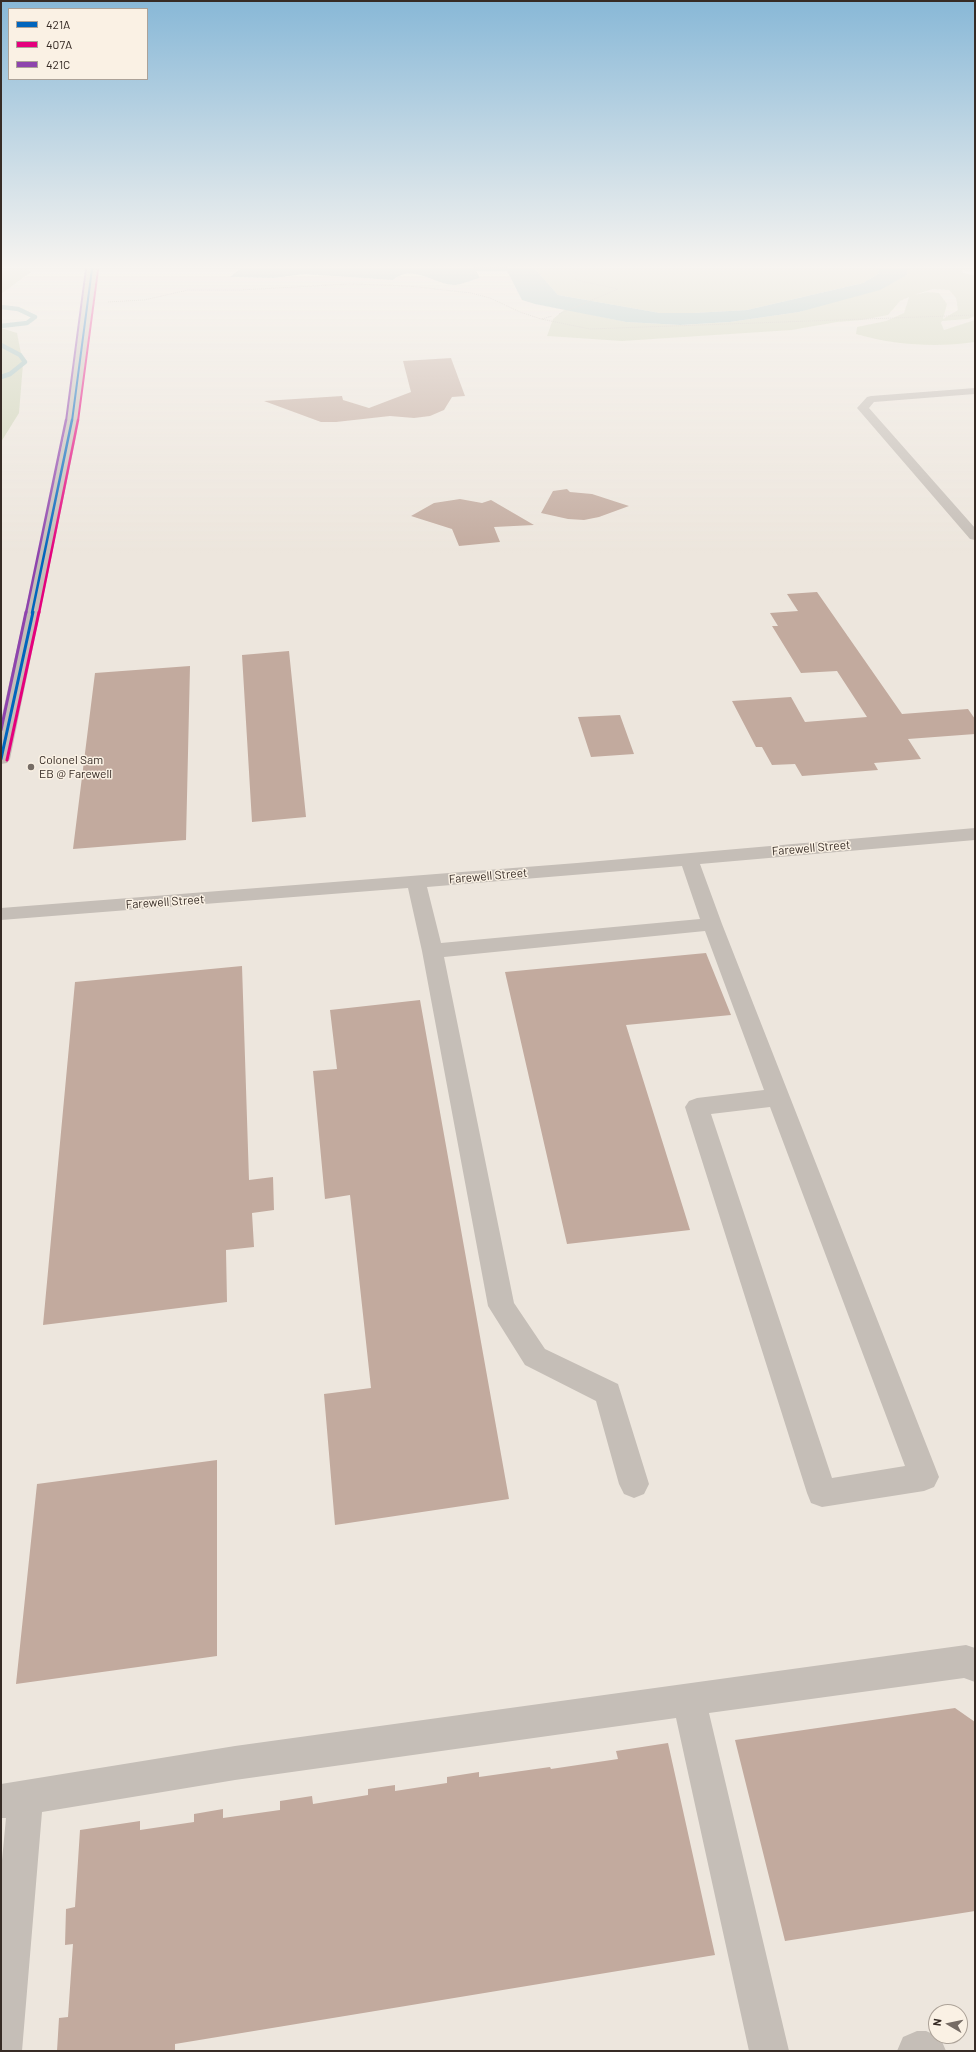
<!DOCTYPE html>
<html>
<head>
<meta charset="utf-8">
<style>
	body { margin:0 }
	#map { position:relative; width:976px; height:2052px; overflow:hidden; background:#ede6dd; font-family:Barlow,sans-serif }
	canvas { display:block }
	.frame { position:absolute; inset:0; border:2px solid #362b25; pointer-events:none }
	.legend { position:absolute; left:8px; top:8px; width:140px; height:72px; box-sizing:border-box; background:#faf1e4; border:1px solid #aca298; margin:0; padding:5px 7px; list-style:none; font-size:12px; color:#362b25 }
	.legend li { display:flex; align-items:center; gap:8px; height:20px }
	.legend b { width:20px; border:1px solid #aca298 }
	.north { position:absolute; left:928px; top:2004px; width:40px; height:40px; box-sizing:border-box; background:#faf1e4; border:1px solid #aca298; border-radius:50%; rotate:279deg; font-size:11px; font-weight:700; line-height:16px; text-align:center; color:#362b25 }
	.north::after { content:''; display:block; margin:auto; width:14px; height:18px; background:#766c65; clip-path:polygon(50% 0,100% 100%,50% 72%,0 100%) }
</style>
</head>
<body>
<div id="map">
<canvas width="976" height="2052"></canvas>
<div class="frame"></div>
<ul class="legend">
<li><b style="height:5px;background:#0065bd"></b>421A</li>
<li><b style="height:5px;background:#e5007d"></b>407A</li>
<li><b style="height:5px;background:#8e44ad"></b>421C</li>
</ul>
<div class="north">N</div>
</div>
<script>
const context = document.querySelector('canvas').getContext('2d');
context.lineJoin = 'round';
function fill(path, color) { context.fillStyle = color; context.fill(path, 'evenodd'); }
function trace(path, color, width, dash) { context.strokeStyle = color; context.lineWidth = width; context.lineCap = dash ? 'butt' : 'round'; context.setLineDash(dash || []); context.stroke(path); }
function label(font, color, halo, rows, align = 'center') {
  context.font = font + ' Barlow,sans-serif'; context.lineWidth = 3; context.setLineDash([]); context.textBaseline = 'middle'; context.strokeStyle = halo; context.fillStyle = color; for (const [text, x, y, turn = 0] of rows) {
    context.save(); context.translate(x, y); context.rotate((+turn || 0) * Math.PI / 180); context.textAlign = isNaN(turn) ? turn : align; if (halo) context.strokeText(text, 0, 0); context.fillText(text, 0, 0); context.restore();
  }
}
fill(new Path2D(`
	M 1,269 L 28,269 L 31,272 L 1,294 Z
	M 535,269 L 879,269 L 878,274 L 863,283 L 747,310 L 694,313 L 660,313 L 558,295 Z
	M 908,269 L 965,269 L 961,272 L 975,276 L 975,316 L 968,319 L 942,321 L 941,323 L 944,330 L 975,320 L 975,342 C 937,348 893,345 856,334 L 857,327 L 886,321 L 904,313 L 909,297 L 900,301 L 888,315 L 862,320 L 837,322 L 792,330 L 622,341 L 547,336 L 553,319 L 565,309 L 626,322 L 680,325 L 730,322 L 799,312 L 907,275 ZM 933,289 L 949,290 L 956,298 L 958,310 L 943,319 L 947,304 L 939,293 L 927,292 L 914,295 Z
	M 1,328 L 17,333 L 23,364 L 19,413 L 1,442 Z`), '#cdd2b6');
fill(new Path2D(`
	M 240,269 L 475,269 L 480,278 C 472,280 463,284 455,285 C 434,285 413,263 393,280 L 304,274 L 274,278 L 230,277 Z
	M 506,269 L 535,269 L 558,295 L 660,313 L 694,313 L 747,310 L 863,283 L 878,274 L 879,269 L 908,269 L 907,275 L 880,290 L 799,312 L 730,322 L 680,325 L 626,322 L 535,304 L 522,300 Z`), '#99bdbe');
trace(new Path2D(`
	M 475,269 L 506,269
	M 1,307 L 18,309 L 35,317 L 27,323 L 1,326
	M 1,345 L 20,355 L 25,362 L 10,374 L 1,377`), '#99bdbe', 4.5);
fill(new Path2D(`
	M 451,358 L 465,396 L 452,397 L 444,410 L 430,416 L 414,418 L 390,416 L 336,422 L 321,422 L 264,401 L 342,396 L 343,400 L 369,408 L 411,392 L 403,361 Z
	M 567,489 L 570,492 L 592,494 L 629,506 L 599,517 L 584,520 L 568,519 L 541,513 L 553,491 Z
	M 460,499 L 482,503 L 491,500 L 534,525 L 494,527 L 500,542 L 459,546 L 452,529 L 411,516 L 434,503 Z
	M 817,592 L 902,714 L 968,709 L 975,719 L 975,734 L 908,739 L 921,759 L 874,763 L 878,770 L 802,776 L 795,764 L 772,765 L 762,747 L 756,747 L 732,701 L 791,697 L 805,722 L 867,717 L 837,671 L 801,673 L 772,626 L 778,626 L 770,613 L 798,611 L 787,594 Z
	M 289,651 L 306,817 L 252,822 L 242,655 Z
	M 190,666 L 186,840 L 73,849 L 95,673 Z
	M 620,715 L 634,754 L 591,757 L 578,717 Z
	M 706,953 L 731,1015 L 626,1025 L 690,1230 L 567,1244 L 505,972 Z
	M 242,966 L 249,1180 L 273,1177 L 274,1210 L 252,1213 L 254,1247 L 226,1250 L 227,1302 L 43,1325 L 75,982 Z
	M 420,1000 L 509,1499 L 335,1525 L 324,1394 L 371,1388 L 350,1195 L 325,1199 L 313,1071 L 337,1069 L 330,1010 Z
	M 217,1460 L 217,1656 L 16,1684 L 37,1484 Z
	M 955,1708 L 975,1722 L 975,1911 L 785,1941 L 735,1740 Z
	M 668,1743 L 715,1955 L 175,2044 L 175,2051 L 57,2051 L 59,2018 L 68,2017 L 73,1944 L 65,1945 L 66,1909 L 75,1907 L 80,1830 L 140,1821 L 140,1830 L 194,1822 L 194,1814 L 223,1809 L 223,1818 L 280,1810 L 280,1801 L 312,1796 L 313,1804 L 368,1795 L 368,1789 L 395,1785 L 395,1791 L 447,1783 L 447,1777 L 479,1772 L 479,1777 L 550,1767 L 551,1769 L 618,1759 L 616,1751 Z`), '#c2aa9e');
trace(new Path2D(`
	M 108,302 L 144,300 L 188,290 L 241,290 L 349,284 L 408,286 L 471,293 L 490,298 L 520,312 L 541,319 L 590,329 L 975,315
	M 559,314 L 618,289 L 576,280 L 575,269
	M 542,319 L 552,316`), '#beb6af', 1, [1, 1]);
fill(new Path2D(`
	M 87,269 L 97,269 L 76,437 L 10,759 L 7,763 L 1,764 L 1,720 L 64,437 Z
	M 975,388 L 975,394 L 874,402 L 869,408 L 975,528 L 975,540 L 970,539 L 857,408 L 867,397 L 871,396 Z
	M 975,828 L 975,840 L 700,864 L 722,924 L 939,1477 L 934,1487 L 924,1491 L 822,1507 L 811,1503 L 807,1493 L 685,1107 L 689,1101 L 697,1098 L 764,1090 L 705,931 L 444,957 L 514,1303 L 545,1349 L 618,1384 L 649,1484 L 644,1494 L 634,1498 L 624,1494 L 619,1484 L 596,1401 L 525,1365 L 488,1306 L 422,951 L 408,888 L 1,920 L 1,908 L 577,863 ZM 682,866 L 700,919 L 441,943 L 427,887 ZM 770,1107 L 905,1466 L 832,1478 L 711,1114 Z
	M 966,1645 L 975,1648 L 975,1682 L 964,1678 L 709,1713 L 789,2051 L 749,2051 L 676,1718 L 235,1780 L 42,1812 L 22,2051 L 1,2051 L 1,1871 L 6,1818 L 1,1818 L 1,1784 L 235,1746 Z
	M 917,2031 L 926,2031 L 940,2037 L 946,2051 L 897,2051 L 903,2037 Z`), '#c5beb7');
trace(new Path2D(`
	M 72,421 L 92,269`), '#0065bd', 2);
trace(new Path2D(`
	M 32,613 L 72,420`), '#0065bd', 2.5);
trace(new Path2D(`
	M 1,759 L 33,612`), '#0065bd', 3);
trace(new Path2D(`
	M 78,421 L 98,270`), '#e5007d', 2);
trace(new Path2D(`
	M 39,613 L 78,420`), '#e5007d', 2.5);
trace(new Path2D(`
	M 7,760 L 39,612`), '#e5007d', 3);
trace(new Path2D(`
	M 66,421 L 86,269`), '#8e44ad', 2);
trace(new Path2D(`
	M 26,613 L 66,420`), '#8e44ad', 2.5);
trace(new Path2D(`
	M 1,730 L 26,612`), '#8e44ad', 3);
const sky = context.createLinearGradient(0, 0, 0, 556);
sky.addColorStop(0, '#88b8d7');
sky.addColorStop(0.48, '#f7f4f0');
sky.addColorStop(1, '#f7f4f000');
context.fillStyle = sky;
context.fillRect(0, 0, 976, 556);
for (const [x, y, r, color] of [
	[31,767,4,"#766c65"]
]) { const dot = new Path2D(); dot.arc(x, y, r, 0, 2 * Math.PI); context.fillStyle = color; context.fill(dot); trace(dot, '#faf1e4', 1.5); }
label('12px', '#362b25', '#faf1e4', [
	["Colonel Sam",39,760],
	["EB @ Farewell",39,774]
], 'left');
label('12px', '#362b25', '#faf1e4', [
	["Farewell Street",811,848,-5],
	["Farewell Street",488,876,-5],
	["Farewell Street",165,902,-4]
]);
</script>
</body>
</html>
